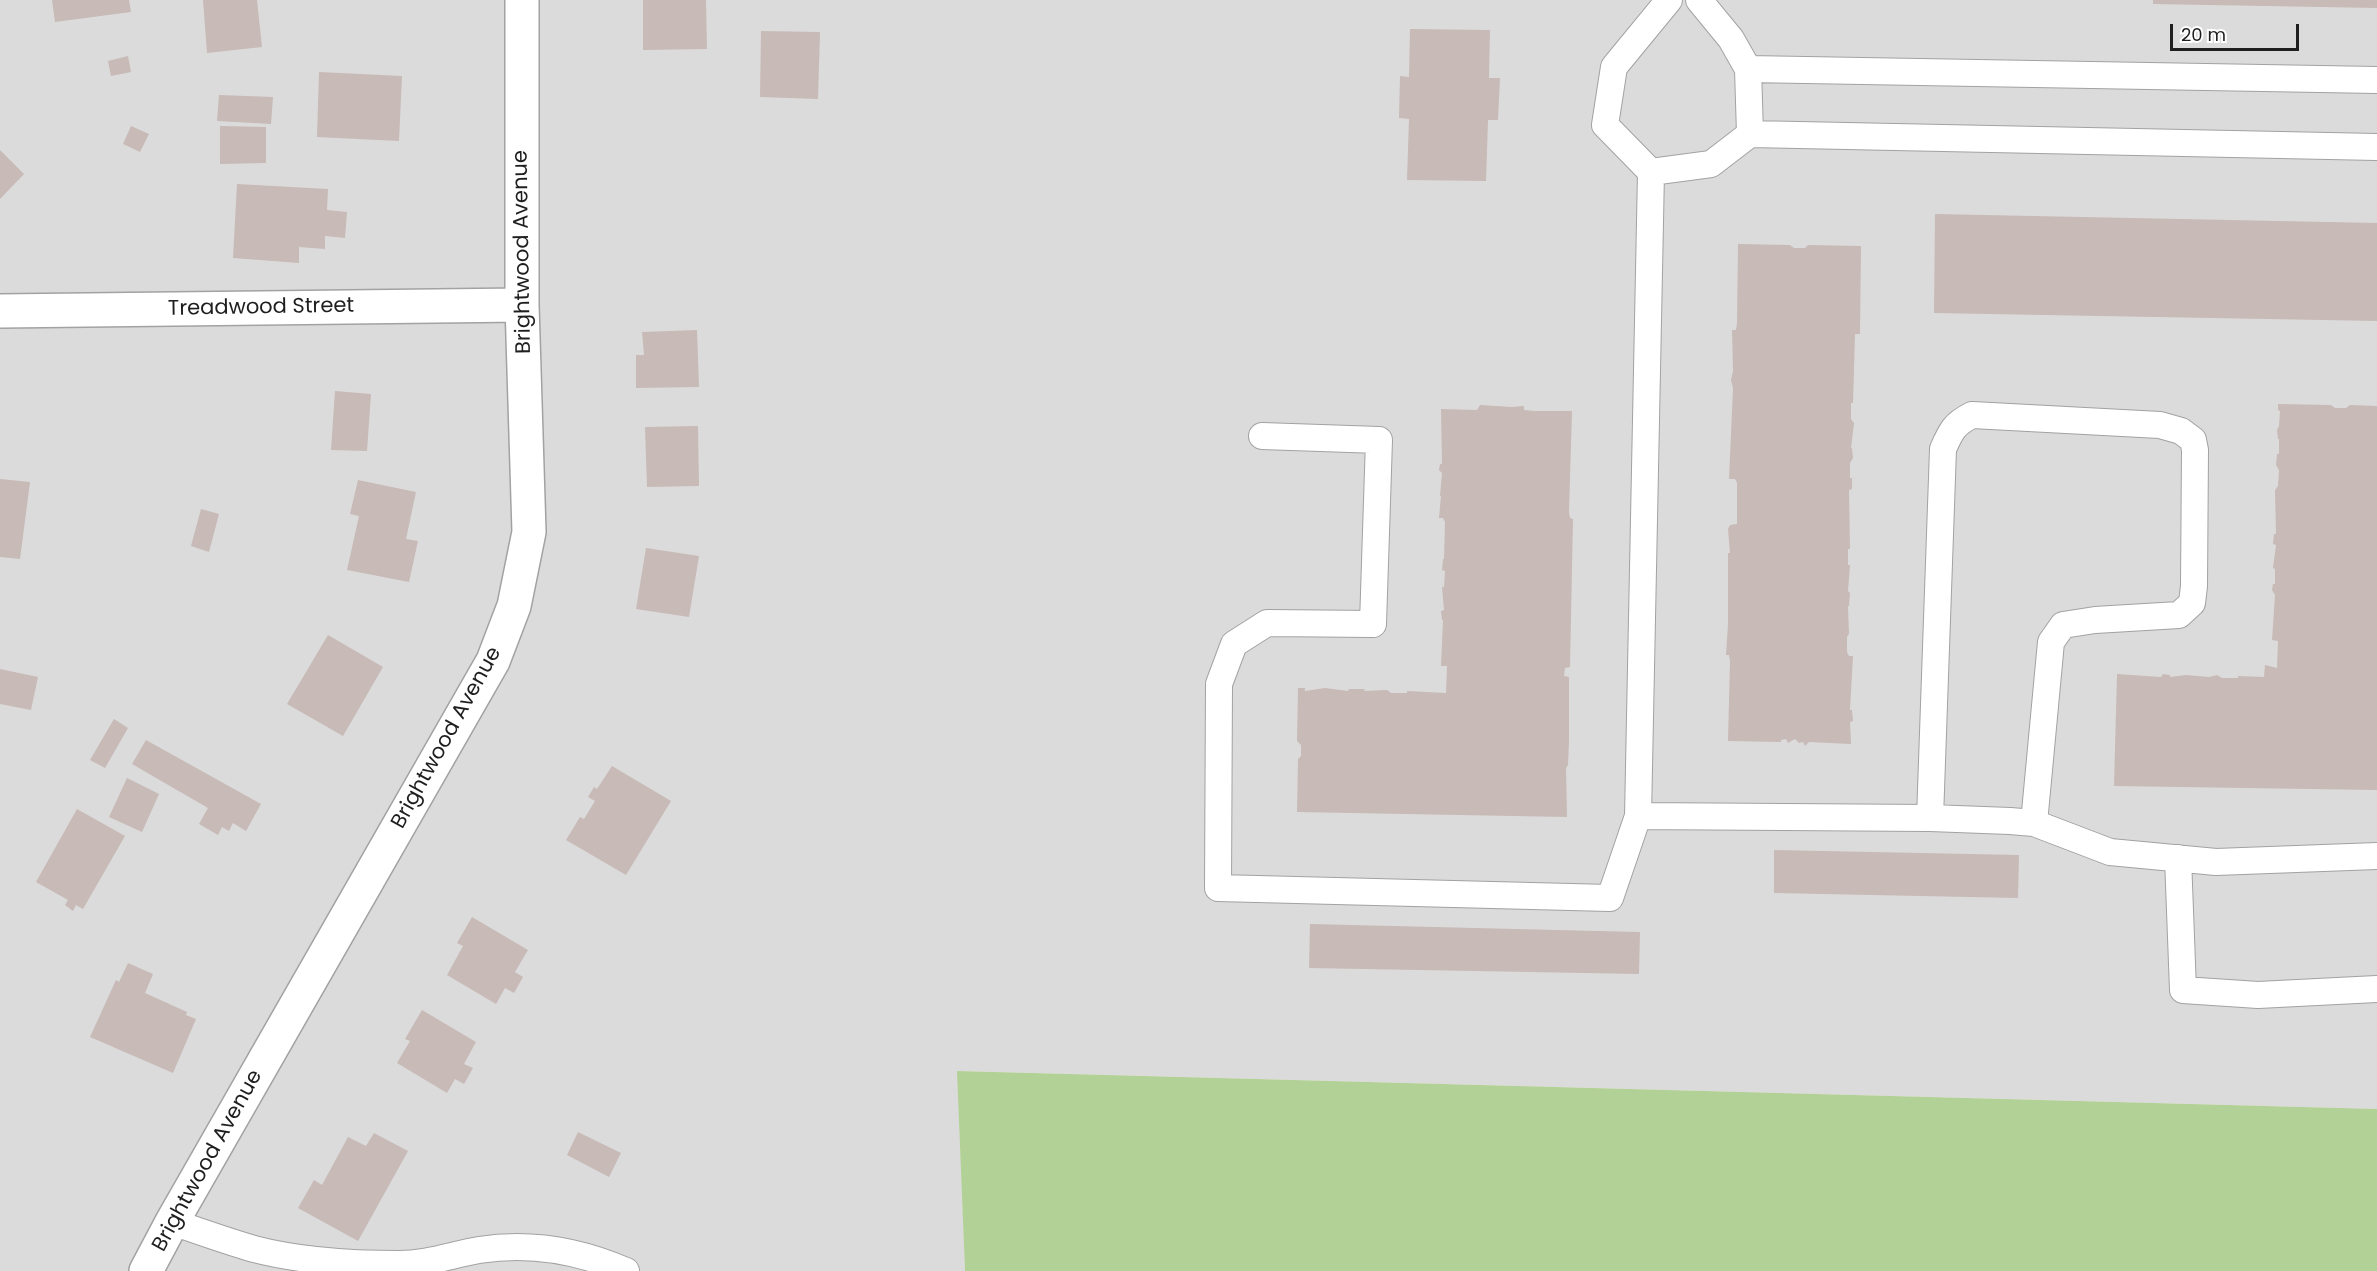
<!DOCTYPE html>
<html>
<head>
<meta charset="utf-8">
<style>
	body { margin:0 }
	#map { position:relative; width:2377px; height:1271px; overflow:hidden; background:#f0e9e3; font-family:Poppins,sans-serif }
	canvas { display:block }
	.scale { position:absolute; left:2170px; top:24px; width:129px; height:27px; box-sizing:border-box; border:3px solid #1e1e1e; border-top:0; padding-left:8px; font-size:18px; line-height:21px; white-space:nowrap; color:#1e1e1e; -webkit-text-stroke:4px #fff; paint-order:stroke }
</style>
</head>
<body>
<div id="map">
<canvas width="2377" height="1271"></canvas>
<div class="scale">20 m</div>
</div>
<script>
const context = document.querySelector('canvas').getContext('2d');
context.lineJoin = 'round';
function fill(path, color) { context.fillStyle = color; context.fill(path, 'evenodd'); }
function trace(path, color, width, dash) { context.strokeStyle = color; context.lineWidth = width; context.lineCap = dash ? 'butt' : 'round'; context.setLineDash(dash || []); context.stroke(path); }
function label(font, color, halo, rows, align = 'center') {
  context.font = font + ' Poppins,sans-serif'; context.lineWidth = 4.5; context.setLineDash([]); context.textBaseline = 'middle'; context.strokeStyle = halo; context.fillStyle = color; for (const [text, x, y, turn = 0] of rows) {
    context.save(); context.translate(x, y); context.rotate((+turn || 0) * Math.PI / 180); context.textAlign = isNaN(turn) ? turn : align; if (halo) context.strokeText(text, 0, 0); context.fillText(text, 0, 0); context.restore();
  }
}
fill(new Path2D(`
	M 0,0 L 2377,0 L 2377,1109 L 958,1071 L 965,1271 L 0,1271 Z`), '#dcdbdb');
fill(new Path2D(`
	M 957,1071 L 2377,1109 L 2377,1271 L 965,1271 Z`), '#b2d196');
fill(new Path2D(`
	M 52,0 L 129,0 L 131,12 L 55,22 Z
	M 203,0 L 257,0 L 262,47 L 207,53 Z
	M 643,0 L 706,0 L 707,49 L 643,50 Z
	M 2153,0 L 2377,0 L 2377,8 L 2153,4 Z
	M 1410,29 L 1490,30 L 1489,78 L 1500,78 L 1498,120 L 1488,120 L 1486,181 L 1407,180 L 1409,119 L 1399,118 L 1400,76 L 1409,77 Z
	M 761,31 L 820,32 L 818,99 L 760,97 Z
	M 128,56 L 131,72 L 111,76 L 108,61 Z
	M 319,72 L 402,76 L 399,141 L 317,137 Z
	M 219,95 L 273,97 L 271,124 L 217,121 Z
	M 131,126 L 149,134 L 140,152 L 123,144 Z
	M 220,126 L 266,127 L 266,163 L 220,164 Z
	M 0,150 L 24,174 L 0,199 Z
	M 237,184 L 328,189 L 327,210 L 347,212 L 345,238 L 325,236 L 325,249 L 299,247 L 299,263 L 233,258 Z
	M 1935,214 L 2377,223 L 2377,321 L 1934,313 Z
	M 1738,244 L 1790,245 L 1794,248 L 1805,248 L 1808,245 L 1861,246 L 1860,334 L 1855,334 L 1853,403 L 1851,403 L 1851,419 L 1854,423 L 1851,448 L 1852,448 L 1853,458 L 1850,463 L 1850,478 L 1852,478 L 1852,489 L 1849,490 L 1850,549 L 1848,549 L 1848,565 L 1850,565 L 1848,591 L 1850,593 L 1849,606 L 1848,606 L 1849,634 L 1847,637 L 1847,652 L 1849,656 L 1853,656 L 1850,710 L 1852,710 L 1853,721 L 1850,722 L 1851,744 L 1809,742 L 1805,746 L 1803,742 L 1799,743 L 1795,739 L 1788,743 L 1786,739 L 1781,740 L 1781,742 L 1728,741 L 1730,661 L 1729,655 L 1726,655 L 1728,624 L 1728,553 L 1730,553 L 1728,529 L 1730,525 L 1737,524 L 1737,483 L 1735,479 L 1729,479 L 1733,388 L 1731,380 L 1733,371 L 1732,330 L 1736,330 L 1737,323 Z
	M 697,330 L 699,387 L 636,388 L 636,355 L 644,355 L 642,332 Z
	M 335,391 L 371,394 L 367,451 L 331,450 Z
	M 2278,404 L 2331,405 L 2335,408 L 2346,408 L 2350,405 L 2377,406 L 2377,790 L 2114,786 L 2117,674 L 2161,677 L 2163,674 L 2170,675 L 2170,677 L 2186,675 L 2209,677 L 2217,675 L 2222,678 L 2238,678 L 2238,676 L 2264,677 L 2265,665 L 2277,668 L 2278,641 L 2272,640 L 2275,595 L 2272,590 L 2273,584 L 2275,584 L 2275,569 L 2273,568 L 2276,545 L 2273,544 L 2274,534 L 2276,534 L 2275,490 L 2278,486 L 2279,470 L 2276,465 L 2277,454 L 2279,454 L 2279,439 L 2278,439 L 2277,430 L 2279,426 L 2280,411 L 2278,410 Z
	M 1480,405 L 1512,407 L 1524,406 L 1524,410 L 1535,411 L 1572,411 L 1569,512 L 1570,518 L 1573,519 L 1570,667 L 1565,668 L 1564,676 L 1569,677 L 1569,740 L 1568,765 L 1566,768 L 1567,817 L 1297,812 L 1298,759 L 1301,756 L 1301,745 L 1297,741 L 1298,688 L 1305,688 L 1305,691 L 1325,688 L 1348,691 L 1349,689 L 1365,689 L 1364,691 L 1387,690 L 1391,693 L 1407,693 L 1407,691 L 1446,693 L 1447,666 L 1441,666 L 1443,620 L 1442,620 L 1441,611 L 1444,610 L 1442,587 L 1444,587 L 1445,571 L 1442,570 L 1443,559 L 1444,559 L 1445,522 L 1443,518 L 1439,518 L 1441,496 L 1440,496 L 1442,473 L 1439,470 L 1440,464 L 1442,464 L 1441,409 L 1477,410 Z
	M 698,426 L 699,486 L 647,487 L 645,427 Z
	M 0,479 L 30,482 L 20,559 L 0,557 Z
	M 358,480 L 416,492 L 406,539 L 418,541 L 409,582 L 347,570 L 359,516 L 350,514 Z
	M 201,509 L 219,514 L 209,552 L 191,546 Z
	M 646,548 L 699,556 L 689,617 L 636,609 Z
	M 328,635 L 383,667 L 343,736 L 287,704 Z
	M 0,669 L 38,677 L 31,710 L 0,704 Z
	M 114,719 L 128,728 L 105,768 L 90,760 Z
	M 146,740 L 261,804 L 246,831 L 233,823 L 229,831 L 222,827 L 218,835 L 199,824 L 208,808 L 132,764 Z
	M 612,766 L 671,801 L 626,875 L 566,840 L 580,817 L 584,819 L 595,801 L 588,797 L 594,787 L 597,789 Z
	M 127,778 L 159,794 L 142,832 L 109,817 Z
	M 77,809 L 125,836 L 83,909 L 76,905 L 73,911 L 65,905 L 68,900 L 36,882 Z
	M 1774,850 L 2019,855 L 2018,898 L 1774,893 Z
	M 472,917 L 528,950 L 515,972 L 523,977 L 514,993 L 505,988 L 496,1004 L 447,975 L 463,946 L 457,943 Z
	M 1310,924 L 1640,932 L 1639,974 L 1309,968 Z
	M 128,963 L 153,974 L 145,993 L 187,1012 L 186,1015 L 196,1019 L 173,1073 L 90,1037 L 116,980 L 119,982 Z
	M 422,1010 L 476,1042 L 464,1064 L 473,1068 L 464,1084 L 455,1079 L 447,1093 L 397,1063 L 410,1041 L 405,1039 Z
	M 578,1132 L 621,1153 L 609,1177 L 567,1155 Z
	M 374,1133 L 408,1151 L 358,1241 L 298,1208 L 314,1180 L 322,1185 L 348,1137 L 366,1146 Z`), '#c7bab7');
const service = new Path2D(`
	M 1669,0 L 1614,67 L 1605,125 L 1651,172 L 1638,816 L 1930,818 L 2010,821 L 2034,823 L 2110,852 L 2216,862 L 2377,856
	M 1699,0 L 1731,39 L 1748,69 L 1750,134
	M 1748,69 L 2377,80
	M 1651,172 L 1711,164 L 1750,134 L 2377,147
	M 1262,436 L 1379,440 L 1373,624 L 1267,623 L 1234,644 L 1219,684 L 1218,888 L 1610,898 L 1638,816
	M 1930,818 L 1943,449 C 1951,431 1954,424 1972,415 L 2160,425 L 2181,431 L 2193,440 L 2195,450 L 2194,586 L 2192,603 L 2179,615 L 2095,620 L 2063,625 L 2051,642 L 2034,823
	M 2178,858 L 2183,990 L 2258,995 L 2377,989
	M 172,1222 C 199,1231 226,1241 254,1249 C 300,1261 351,1264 399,1264 C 427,1264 451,1255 479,1250 C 529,1242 580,1251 626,1271`);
const minor = new Path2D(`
	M 0,311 L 522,305
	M 146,1271 L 172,1222 L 493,661 L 514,606 L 529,532 L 522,305 L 522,0`);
trace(service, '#a2a2a2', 28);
trace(minor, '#a2a2a2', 36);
trace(service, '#fff', 26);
trace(minor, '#fff', 33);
label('21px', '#1e1e1e', '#fff', [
	["Brightwood Avenue",523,252,-91],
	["Treadwood Street",261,308,-1],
	["Brightwood Avenue",447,738,-61],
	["Brightwood Avenue",208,1161,-61]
]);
</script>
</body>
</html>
